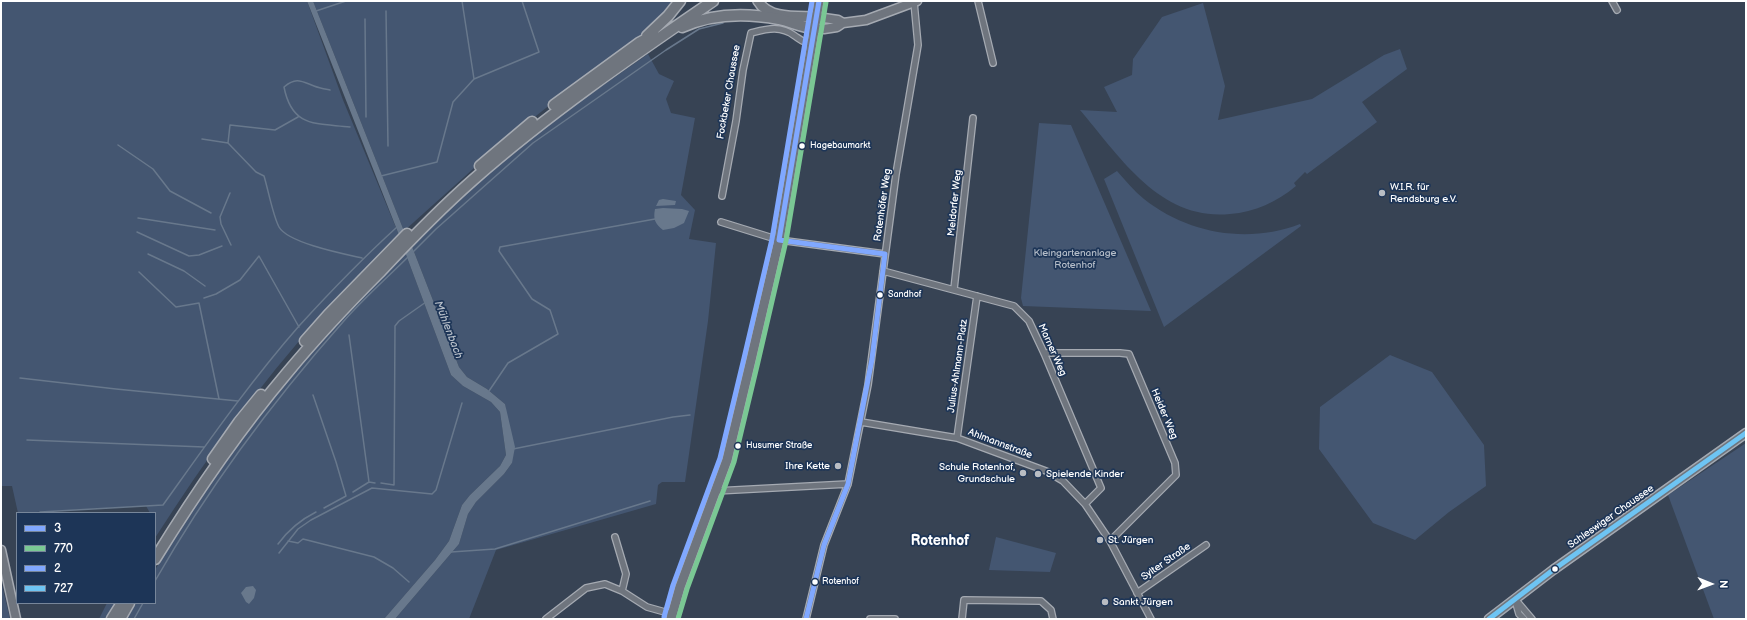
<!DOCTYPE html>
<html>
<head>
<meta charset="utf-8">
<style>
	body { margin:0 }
	#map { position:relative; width:1747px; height:620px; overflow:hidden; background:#374354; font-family:"Balsamiq Sans",sans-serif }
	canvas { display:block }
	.frame { position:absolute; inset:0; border:2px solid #fff; pointer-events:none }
	.legend { position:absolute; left:16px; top:512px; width:140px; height:92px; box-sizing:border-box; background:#1d3557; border:1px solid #77869a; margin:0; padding:5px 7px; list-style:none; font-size:12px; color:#fff }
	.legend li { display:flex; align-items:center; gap:8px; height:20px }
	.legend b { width:20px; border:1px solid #77869a }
	.north { position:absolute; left:1691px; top:564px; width:40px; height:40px; -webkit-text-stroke:3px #1d3557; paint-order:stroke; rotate:91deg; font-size:11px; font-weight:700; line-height:16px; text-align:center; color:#fff }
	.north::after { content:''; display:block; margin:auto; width:14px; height:18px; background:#fff; clip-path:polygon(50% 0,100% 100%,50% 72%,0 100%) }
</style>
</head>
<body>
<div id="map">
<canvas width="1747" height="620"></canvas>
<div class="frame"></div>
<ul class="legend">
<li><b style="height:5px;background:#80a8ff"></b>3</li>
<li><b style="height:5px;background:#7ac894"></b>770</li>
<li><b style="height:5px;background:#80a8ff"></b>2</li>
<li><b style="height:5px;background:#6ec4f3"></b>727</li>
</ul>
<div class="north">N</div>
</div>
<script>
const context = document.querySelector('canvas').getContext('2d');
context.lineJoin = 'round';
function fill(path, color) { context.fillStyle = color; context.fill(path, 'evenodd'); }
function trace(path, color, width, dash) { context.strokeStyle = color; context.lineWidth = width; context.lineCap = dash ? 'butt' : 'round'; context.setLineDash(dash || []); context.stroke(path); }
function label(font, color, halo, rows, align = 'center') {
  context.font = font + ' "Balsamiq Sans",sans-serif'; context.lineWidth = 3.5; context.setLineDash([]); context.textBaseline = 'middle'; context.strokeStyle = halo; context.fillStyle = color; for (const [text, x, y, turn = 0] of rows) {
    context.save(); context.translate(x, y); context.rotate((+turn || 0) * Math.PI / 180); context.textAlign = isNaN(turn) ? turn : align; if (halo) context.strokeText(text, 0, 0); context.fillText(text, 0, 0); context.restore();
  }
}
fill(new Path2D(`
	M 1,1 L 307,1 L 343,100 L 399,235 C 373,262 346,288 321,316 C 259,385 205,460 155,538 L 155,513 L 150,513 L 146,506 L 18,513 L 12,486 L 1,486 Z
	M 313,1 L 676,1 L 640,40 L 589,74 L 503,142 L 404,231 Z
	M 1203,3 L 1225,86 L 1218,120 L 1312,99 L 1384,55 L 1400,49 L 1407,69 L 1362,102 L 1377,122 L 1307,174 L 1305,172 L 1294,183 L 1296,186 C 1277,202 1255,212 1230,214 C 1160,221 1120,157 1080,110 L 1117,112 L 1104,87 L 1132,75 L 1133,59 L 1162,17 Z
	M 648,54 L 659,74 L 674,81 L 666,99 L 671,113 L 695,118 L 681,195 L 695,210 L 689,239 L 716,243 L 708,321 L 685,482 L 662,482 L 658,485 L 656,504 L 496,550 L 469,619 L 395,619 L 459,544 L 468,514 L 476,502 L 504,474 L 512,463 L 505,404 L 487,389 L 467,377 L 459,367 L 411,244 L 498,164 L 566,111 Z
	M 1039,123 L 1071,125 L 1151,311 L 1023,306 L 1021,298 Z
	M 1117,171 C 1126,181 1134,191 1144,199 C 1188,234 1248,244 1300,224 L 1301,226 L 1164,327 L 1104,179 Z
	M 405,252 L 451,375 L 463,386 L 491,402 L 500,412 L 506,455 L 500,466 L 470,495 L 462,505 L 449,541 L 435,560 L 384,619 L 127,619 L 136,603 L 155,603 L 155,570 L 172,541 L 240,439 L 328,331 Z
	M 1390,355 L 1432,372 L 1484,445 L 1486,486 L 1449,512 L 1415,540 L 1373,523 L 1319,449 L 1320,407 Z
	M 1746,443 L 1746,619 L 1714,619 L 1668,495 Z
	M 996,537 L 1056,553 L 1050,572 L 989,570 Z
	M 1,581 L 10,619 L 1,619 Z
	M 107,603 L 117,603 L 108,619 L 99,619 Z`), '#445671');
fill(new Path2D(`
	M 307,1 L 313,1 L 404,231 L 399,235 Z
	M 663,199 L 676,201 L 675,205 L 656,206 L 659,200 Z
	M 663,208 L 682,209 L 689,211 L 684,223 L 674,228 L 663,230 C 655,224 653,219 655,209 Z
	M 411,244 L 459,367 L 467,377 L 487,389 L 505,404 L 515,447 L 512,463 L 504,474 L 476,502 L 468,514 L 459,544 L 395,619 L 384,619 L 435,560 L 449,541 L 462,505 L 470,495 L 500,466 L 506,455 L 500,412 L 491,402 L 463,386 L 451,375 L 405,252 Z
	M 253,586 L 256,590 L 254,598 L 249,604 L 246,602 L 241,593 L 246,587 Z`), '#68788c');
trace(new Path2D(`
	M 462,1 L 474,79
	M 316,11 L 346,1
	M 386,11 L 388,146
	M 365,19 L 366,117
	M 330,90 C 325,89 319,88 314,86 C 301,81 296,77 284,87 C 292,128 316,123 350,127
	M 202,139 L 228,143 L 256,172 L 264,176 C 268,189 273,216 279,227 C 288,243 344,254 362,258
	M 228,143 L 230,125 L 275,130 L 298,117
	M 118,145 L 153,169 L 170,191 L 211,213
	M 381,176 L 437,162 L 453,102 L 474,79 L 539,52 L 522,1
	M 230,193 L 220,217 L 221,224 L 231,245
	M 138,218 L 215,230
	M 137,232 L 189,256 L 199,255 L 222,246
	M 413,252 L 436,229 L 533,143 L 666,50 L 699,29 L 723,23
	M 148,254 L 184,271 L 205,286
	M 139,272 L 176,307 L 199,303 L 219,399
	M 204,298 L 216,294 L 240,280 L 259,256 L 299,327
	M 349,335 L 369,482
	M 20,378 L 116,389 L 238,401
	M 489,391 L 508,363 L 558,334 L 550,310 L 532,299 L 499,251 L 500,247 L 655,219
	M 313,395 L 336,462 L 346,496 L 324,508
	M 27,440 L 204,447
	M 513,449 L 673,417 L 690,415
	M 381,483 L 394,485 L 395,326 L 399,321 L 426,302
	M 353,492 L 369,482 L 375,483
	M 40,512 L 163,505 C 206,445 249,383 299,326 C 330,292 363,258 397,227
	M 288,541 L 298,543 L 303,539 L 374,557 L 393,568 L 409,582
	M 278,544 C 289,529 300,520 316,512
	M 451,552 L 495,549 L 650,501
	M 279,553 L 298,529 L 311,520 L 372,488 L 432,494 L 436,490 L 462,403
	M 155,581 C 207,490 273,401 343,322 C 363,299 387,278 409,256
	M 134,619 L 143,603`), '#68788c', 1.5);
const street = new Path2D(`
	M 978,1 L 993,63
	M 1612,1 L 1617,10
	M 722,196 L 736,121 L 743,70 L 751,33 C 767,29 780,25 795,36 C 801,40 804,43 812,43
	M 721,222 L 779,240 L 885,254
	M 883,271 L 1014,306 L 1029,321 L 1044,353 L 1101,488 L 1085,504
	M 954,289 L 973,118
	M 1044,353 L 1120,353 L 1129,354 L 1175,463 L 1176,475 L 1110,541
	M 861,422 L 957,438 L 1046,471 L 1063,481 L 1085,504 L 1110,541 L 1151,619
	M 957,438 L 977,296
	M 716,491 L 848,484
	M 615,537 L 626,574 L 622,591 L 647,607 L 672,614
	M 1137,593 L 1206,545
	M 1515,599 L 1532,619
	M 1515,600 L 1519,614 L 1524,619
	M 546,619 L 586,588 L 605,584 L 622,591
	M 806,619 L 824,545 L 848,484 L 868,385 L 896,174 L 918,45 L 914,2
	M 870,619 L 895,619
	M 962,619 L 964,600 L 1041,601 L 1051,610 L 1053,619`);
const secondary = new Path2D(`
	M 817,17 L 838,20 L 843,23
	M 815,29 L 824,29 L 837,27 L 843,23 L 866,20 L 917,1
	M 1,550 L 16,619
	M 1489,619 L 1553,570 L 1746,433`);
const primary = new Path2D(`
	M 758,1 C 769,20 798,16 817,17
	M 671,619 L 680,587 L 727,460 L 751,360 L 779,240 L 819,1`);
const highway = new Path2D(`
	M 682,27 C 713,13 747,13 779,19 C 791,22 803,27 815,29
	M 647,36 L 668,16 L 680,1
	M 554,105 L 639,43 L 654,35
	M 480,166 L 532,122
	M 305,341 L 328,315 L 407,234
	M 213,459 L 239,422 L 261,395
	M 155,559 C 195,494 238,431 287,373 C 316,338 347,305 379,273 C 409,241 440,209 473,180 C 548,114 631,57 713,1
	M 121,617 L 129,603
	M 112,619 L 122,603`);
trace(street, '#a5aab2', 8);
trace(secondary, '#a5aab2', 11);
trace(primary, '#a5aab2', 12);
trace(highway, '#a5aab2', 13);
trace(street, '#6f757e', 5.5);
trace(secondary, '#6f757e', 8);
trace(primary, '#6f757e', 9);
trace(highway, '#6f757e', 10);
trace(new Path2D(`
	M 779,240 L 819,1
	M 779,240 L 885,254
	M 806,619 L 824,545 L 848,484 L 872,359 L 885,254`), '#80a8ff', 5);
trace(new Path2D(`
	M 678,619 L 687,589 L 734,462 L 758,362 L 786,241 L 826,2`), '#7ac894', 5);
trace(new Path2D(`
	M 664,617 L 673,585 L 720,458 L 744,358 L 772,239 L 812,1`), '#80a8ff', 5);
trace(new Path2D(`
	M 1489,619 L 1553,570 L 1746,433`), '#6ec4f3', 5);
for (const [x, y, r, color] of [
	[802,146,3.5,"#fff"],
	[1382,193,4,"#b9bdc3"],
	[880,295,3.5,"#fff"],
	[738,446,3.5,"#fff"],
	[838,466,4,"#b9bdc3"],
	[1023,473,4,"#b9bdc3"],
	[1038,474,4,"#b9bdc3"],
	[1100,540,4,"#b9bdc3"],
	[1555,569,3.5,"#fff"],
	[815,582,3.5,"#fff"],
	[1105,602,4,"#b9bdc3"]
]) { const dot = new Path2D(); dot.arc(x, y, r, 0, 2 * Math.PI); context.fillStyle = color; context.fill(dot); trace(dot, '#1d3557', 1.5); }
label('9px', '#fff', '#1d3557', [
	["Hagebaumarkt",810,146],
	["Sandhof",888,295],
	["Husumer Straße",746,446],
	["Rotenhof",822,582]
], 'left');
label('10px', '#fff', '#1d3557', [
	["Fockbeker Chaussee",729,92,-80],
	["Meldorfer Weg",955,203,-84],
	["Rotenhöfer Weg",883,205,-82],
	["Marner Weg",1052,350,66],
	["Julius-Ahlmann-Platz",958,366,-82],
	["Heider Weg",1164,414,67],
	["Ahlmannstraße",1000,444,21],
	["Schleswiger Chaussee",1611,517,-35],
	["Sylter Straße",1166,562,-35]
]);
label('10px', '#fff', '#1d3557', [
	["W.I.R. für",1390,187],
	["Rendsburg e.V.",1390,199],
	["Ihre Kette",830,466,"right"],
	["Schule Rotenhof,",1015,467,"right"],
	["Grundschule",1015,479,"right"],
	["Spielende Kinder",1046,474],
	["St. Jürgen",1108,540],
	["Sankt Jürgen",1113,602]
], 'left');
label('10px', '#b5bdc8', '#1d3557', [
	["Kleingartenanlage",1075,253],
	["Rotenhof",1075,265]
]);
label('italic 11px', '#b6bec8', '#1d3557', [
	["Mühlenbach",448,330,69]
]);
label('bold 14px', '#fff', '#1d3557', [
	["Rotenhof",940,541]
]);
</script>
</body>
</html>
